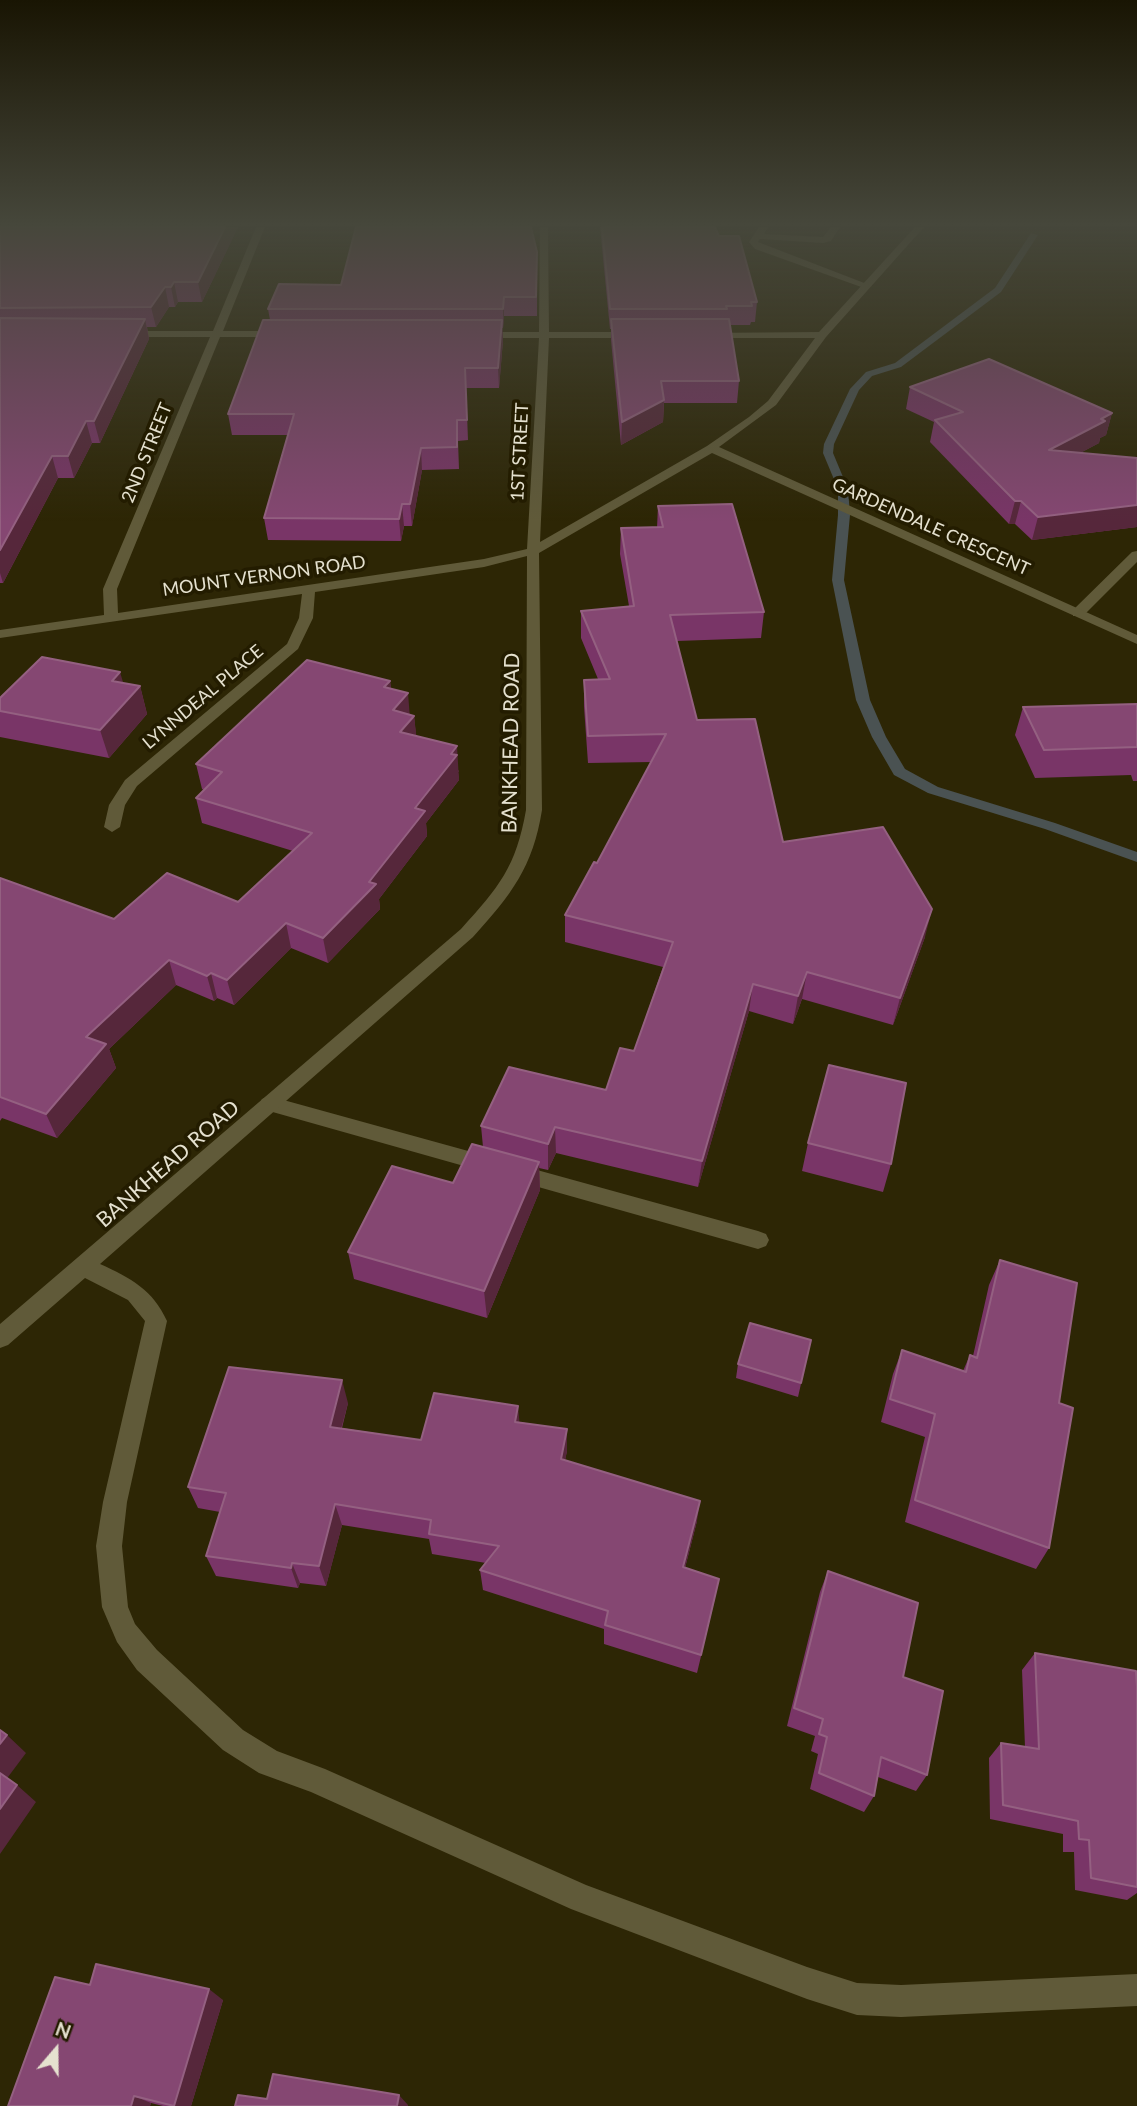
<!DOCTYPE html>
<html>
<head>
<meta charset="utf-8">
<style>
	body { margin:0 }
	#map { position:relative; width:1137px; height:2106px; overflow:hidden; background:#2d2605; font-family:Lato,sans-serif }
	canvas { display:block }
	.north { position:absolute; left:21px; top:2015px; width:70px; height:70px; -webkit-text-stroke:5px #231c00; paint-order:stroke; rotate:20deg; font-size:19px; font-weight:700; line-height:28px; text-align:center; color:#e5e1cf }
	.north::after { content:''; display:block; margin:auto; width:24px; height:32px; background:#e5e1cf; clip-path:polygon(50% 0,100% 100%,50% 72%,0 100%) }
</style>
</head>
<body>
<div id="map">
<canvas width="1137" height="2106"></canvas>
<div class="north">N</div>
</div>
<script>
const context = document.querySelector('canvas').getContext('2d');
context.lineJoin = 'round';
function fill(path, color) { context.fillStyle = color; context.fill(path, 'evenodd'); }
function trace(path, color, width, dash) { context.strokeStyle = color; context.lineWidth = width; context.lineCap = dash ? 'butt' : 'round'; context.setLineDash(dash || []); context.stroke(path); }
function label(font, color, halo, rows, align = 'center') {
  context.font = font + ' Lato,sans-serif'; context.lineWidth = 7; context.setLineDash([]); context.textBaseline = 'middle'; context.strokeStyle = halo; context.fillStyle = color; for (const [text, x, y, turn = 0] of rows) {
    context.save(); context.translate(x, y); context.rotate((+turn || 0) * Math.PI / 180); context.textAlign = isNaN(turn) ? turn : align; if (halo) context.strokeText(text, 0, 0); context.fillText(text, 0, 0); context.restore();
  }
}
fill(new Path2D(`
	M 1031,233 L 1038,235 L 1001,292 L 901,367 L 872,376 L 859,390 L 834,444 L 833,453 L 848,489 L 850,515 L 844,580 L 870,700 L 886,737 L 905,769 L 938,787 L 1055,823 L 1137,852 L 1137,862 L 1045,829 L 928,793 L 894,775 L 872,737 L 856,700 L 832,580 L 838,515 L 838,489 L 823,453 L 824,444 L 850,389 L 866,372 L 895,363 L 995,288 Z`), '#4a5252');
fill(new Path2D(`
	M 759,227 L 768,227 L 764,234 L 823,237 L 831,227 L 840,227 L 831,241 L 823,243 L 760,239 L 758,242 L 872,286 L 864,288 L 755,249 L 749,242 Z
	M 1137,551 L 1137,562 L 1083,616 L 1073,616 L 1073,610 L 1132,552 Z
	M 269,1096 L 758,1231 L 766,1234 L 769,1240 L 766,1246 L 758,1249 L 262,1109 L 259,1104 L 262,1099 Z`), '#605a39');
fill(new Path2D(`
	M 256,227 L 265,227 L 223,331 L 282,331 L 287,334 L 282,337 L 220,337 L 117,589 L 118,613 L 484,559 L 527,549 L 539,338 L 477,338 L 472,335 L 477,332 L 539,332 L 540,227 L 548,227 L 549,332 L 636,332 L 641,335 L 636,338 L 549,338 L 540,542 L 707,446 L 749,417 L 768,401 L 815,338 L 708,338 L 703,335 L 704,333 L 819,332 L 915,227 L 924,227 L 826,337 L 776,405 L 719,447 L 1137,635 L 1137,644 L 712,453 L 539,553 L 542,810 C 533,867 511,895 473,937 L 100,1264 C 131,1278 153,1290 167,1321 L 127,1502 L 122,1546 L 128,1607 L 135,1624 L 157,1650 L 243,1730 L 277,1751 L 325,1769 L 586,1885 L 807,1967 L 857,1983 L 901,1985 L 1137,1974 L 1137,2006 L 901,2017 L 857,2015 L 807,1999 L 571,1909 L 311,1792 L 259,1773 L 223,1750 L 137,1670 L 117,1642 L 102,1607 L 96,1546 L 103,1502 L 145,1321 L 128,1300 L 85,1278 L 8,1345 L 0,1348 L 0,1324 L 461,929 C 499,887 516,867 526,810 L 527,556 L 484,567 L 315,592 L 313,618 L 298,649 L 137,786 L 125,805 L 120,827 L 112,832 L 104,827 L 109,805 L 125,780 L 287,644 L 299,618 L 302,594 L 0,638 L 0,630 L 104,615 L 103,589 L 210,337 L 123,337 L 118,334 L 123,331 L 213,331 Z`), '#605a39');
fill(new Path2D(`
	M 0,227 L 238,227 L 202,302 L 178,302 L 175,307 L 169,307 L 156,327 L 147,327 L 149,339 L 100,443 L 92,443 L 74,478 L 58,478 L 3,583 L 0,583 Z
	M 600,227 L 715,227 L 719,236 L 757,302 L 755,322 L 751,322 L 750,325 L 730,325 L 739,381 L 737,403 L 664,403 L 663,422 L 621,445 L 611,340 L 611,329 L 610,329 Z
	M 537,252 L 537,316 L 504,316 L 503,328 L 502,328 L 503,340 L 499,388 L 466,388 L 468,440 L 458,441 L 459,469 L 422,470 L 412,526 L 404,526 L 401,541 L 268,540 L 264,518 L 288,435 L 232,435 L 228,414 L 270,320 L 268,309 L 341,285 Z
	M 910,387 L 1112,413 L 1106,435 L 1100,438 L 1099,443 L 1080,453 L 1137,458 L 1137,527 L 1032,540 L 1015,524 L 1009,524 L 930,442 L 934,422 L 906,409 Z
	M 658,506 L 764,612 L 761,638 L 677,641 L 697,720 L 783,842 L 925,937 L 893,1025 L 802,999 L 793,1024 L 749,1011 L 698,1187 L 556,1153 L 548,1170 L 539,1168 L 540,1190 L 487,1318 L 354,1279 L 348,1252 L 453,1183 L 483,1147 L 481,1126 L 606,1090 L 634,1051 L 663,967 L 565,942 L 565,915 L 597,863 L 652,762 L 588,763 L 584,707 L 584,680 L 598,679 L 581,638 L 581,611 L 629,606 L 620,554 L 621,528 L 657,528 Z
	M 390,681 L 391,689 L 410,715 L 414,716 L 416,736 L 459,771 L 458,772 L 459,780 L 426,823 L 427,836 L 379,899 L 380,909 L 328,963 L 291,948 L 234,1005 L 217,998 L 214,1001 L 176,985 L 109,1049 L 116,1068 L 57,1138 L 2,1118 L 0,1121 L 0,878 L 114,919 L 238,902 L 293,851 L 202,823 L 196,798 L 204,790 L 202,789 L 196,764 Z
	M 124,683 L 140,686 L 147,714 L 109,758 L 0,737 L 0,698 Z
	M 1137,704 L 1137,781 L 1133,781 L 1131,775 L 1035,778 L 1015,735 L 1023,707 Z
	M 808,1143 L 891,1164 L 883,1192 L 802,1171 Z
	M 1000,1260 L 1059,1403 L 1049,1548 L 1036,1569 L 905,1522 L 925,1437 L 881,1422 L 893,1374 L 902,1350 L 963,1371 L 970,1355 L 973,1356 L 989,1285 Z
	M 811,1340 L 798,1397 L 736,1378 L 738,1364 Z
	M 348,1403 L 342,1428 L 421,1440 L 519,1422 L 567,1429 L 567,1451 L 565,1460 L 697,1521 L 685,1568 L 715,1598 L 697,1673 L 604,1644 L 604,1629 L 483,1590 L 480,1570 L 486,1563 L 432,1554 L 429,1539 L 342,1525 L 326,1586 L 300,1583 L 298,1588 L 216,1576 L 206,1556 L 220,1512 L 198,1508 L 188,1487 Z
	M 828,1571 L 903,1677 L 927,1775 L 916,1791 L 878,1777 L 874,1796 L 864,1812 L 810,1789 L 818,1754 L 811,1751 L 815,1736 L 787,1726 L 820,1592 Z
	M 1035,1653 L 1137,1687 L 1137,1893 L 1127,1900 L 1075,1890 L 1074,1852 L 1063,1852 L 1063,1834 L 990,1819 L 989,1758 L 1001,1743 L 1025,1747 L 1022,1670 Z
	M 90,1985 L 223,2000 L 191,2106 L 163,2106 L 151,2103 L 150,2106 L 8,2106 Z`), '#793567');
fill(new Path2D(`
	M 225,227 L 238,227 L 202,302 L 198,282 Z
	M 174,282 L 178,302 L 175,307 L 171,287 Z
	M 165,287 L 169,307 L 156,327 L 151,307 Z
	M 504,297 L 504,316 L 503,328 L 503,309 Z
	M 145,319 L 149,339 L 100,443 L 94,421 Z
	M 502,320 L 503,340 L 499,388 L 498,368 Z
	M 664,400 L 663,422 L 621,445 L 622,422 Z
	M 1112,413 L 1106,435 L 1100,438 L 1099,443 L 1043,473 L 1049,450 Z
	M 86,421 L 92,443 L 74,478 L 68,456 Z
	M 421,448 L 422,470 L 412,526 L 410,504 Z
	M 52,456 L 58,478 L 3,583 L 0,573 L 0,550 Z
	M 1015,501 L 1021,501 L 1015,524 L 1009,524 Z
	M 402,504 L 404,526 L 401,541 L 399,519 Z
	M 1137,505 L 1137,527 L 1032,540 L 1038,517 Z
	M 120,672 L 128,699 L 140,686 L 147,714 L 109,758 L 100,730 L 112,681 Z
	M 390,681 L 393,705 L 384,687 Z
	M 408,693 L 410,718 L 393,710 Z
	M 414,716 L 417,741 L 400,732 Z
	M 457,746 L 459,780 L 426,823 L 427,836 L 379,899 L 380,909 L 328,963 L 323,938 L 369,882 L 415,808 Z
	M 932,909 L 925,937 L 893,1025 L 900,998 Z
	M 286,923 L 291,948 L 234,1005 L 227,980 Z
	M 169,960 L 176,985 L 109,1049 L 116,1068 L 57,1138 L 46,1114 L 86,1037 Z
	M 807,972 L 802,999 L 793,1024 L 798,996 Z
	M 211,973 L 217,998 L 214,1001 L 207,976 Z
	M 753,984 L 749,1011 L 698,1187 L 702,1161 Z
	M 555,1127 L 556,1153 L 548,1170 L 548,1144 Z
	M 539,1162 L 540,1190 L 487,1318 L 484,1291 Z
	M 342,1380 L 348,1403 L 336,1448 L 330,1427 Z
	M 518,1406 L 520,1428 L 515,1422 Z
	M 567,1429 L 567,1451 L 561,1480 L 561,1459 Z
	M 700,1501 L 697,1521 L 680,1587 L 683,1567 Z
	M 335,1504 L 342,1525 L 326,1586 L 319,1566 Z
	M 292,1563 L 300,1583 L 298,1588 L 291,1568 Z
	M 7,1735 L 26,1753 L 5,1781 L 0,1777 L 0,1744 Z
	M 17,1785 L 36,1802 L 0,1854 L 0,1809 Z
	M 209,1989 L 223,2000 L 191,2106 L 174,2106 Z
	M 399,2095 L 408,2105 L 408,2106 L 397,2106 Z
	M 134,2096 L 151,2103 L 150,2106 L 131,2106 Z`), '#56273b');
const building = new Path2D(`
	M 0,227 L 225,227 L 198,282 L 174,282 L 171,287 L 165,287 L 151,307 L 0,308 Z
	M 356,227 L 531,227 L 537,252 L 536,297 L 504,297 L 503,309 L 268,309 L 279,284 L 341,285 Z
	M 602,227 L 715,227 L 719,236 L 739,236 L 757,302 L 751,302 L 752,306 L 726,306 L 727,309 L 610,309 Z
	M 0,318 L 145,319 L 94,421 L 86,421 L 68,456 L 52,456 L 0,550 Z
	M 611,319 L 729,319 L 739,381 L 661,381 L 664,400 L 622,422 Z
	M 263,320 L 502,320 L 498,368 L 465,368 L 467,420 L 457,420 L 457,447 L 421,448 L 410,504 L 402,504 L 399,519 L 264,518 L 294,414 L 228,414 Z
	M 989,359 L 1112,413 L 1101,419 L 1105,421 L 1049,450 L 1137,458 L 1137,505 L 1038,517 L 1021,501 L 1015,501 L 935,420 L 963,412 L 910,387 Z
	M 732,504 L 764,612 L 670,615 L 697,720 L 755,719 L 783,842 L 883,827 L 932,909 L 900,998 L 807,972 L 798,996 L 753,984 L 702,1161 L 555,1127 L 548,1144 L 481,1126 L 509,1067 L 606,1090 L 620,1048 L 634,1051 L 673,942 L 565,915 L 594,862 L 597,863 L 666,734 L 588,736 L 584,680 L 610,679 L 581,611 L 634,606 L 621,528 L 663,527 L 658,506 Z
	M 42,657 L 120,672 L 112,681 L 140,686 L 100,730 L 0,711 L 0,698 Z
	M 307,660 L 390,681 L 384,687 L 408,693 L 393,710 L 414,716 L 400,732 L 457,746 L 451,754 L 457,755 L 415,808 L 425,811 L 369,882 L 376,884 L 323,938 L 286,923 L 227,980 L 211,973 L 207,976 L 169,960 L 86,1037 L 106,1044 L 46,1114 L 0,1097 L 0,878 L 114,919 L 167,873 L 238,902 L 312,833 L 196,798 L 222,772 L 196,764 Z
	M 1137,704 L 1137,747 L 1044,750 L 1023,707 Z
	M 829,1065 L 906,1083 L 891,1164 L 808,1143 Z
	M 472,1144 L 539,1162 L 484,1291 L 348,1252 L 392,1166 L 453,1183 Z
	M 1000,1260 L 1077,1283 L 1059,1403 L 1073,1408 L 1049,1548 L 915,1500 L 935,1414 L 890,1399 L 902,1350 L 966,1372 L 970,1355 L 977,1358 Z
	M 750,1323 L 811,1340 L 801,1383 L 738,1364 Z
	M 229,1367 L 342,1380 L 330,1427 L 421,1440 L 434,1393 L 518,1406 L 515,1422 L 567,1429 L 561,1459 L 700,1501 L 683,1567 L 719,1579 L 701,1655 L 605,1625 L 608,1611 L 480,1570 L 499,1546 L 429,1534 L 431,1520 L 335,1504 L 319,1566 L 292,1563 L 291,1568 L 206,1556 L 226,1493 L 188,1487 Z
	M 828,1571 L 918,1603 L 903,1677 L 943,1691 L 927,1775 L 881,1757 L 874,1796 L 819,1773 L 827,1737 L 819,1734 L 823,1719 L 794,1708 Z
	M 1035,1653 L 1136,1671 L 1137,1687 L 1137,1887 L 1091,1878 L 1089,1840 L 1079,1839 L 1078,1821 L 1003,1805 L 1001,1743 L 1039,1749 Z
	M 0,1730 L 7,1735 L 0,1744 Z
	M 0,1773 L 17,1785 L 0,1809 Z
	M 96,1964 L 209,1989 L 174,2106 L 134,2096 L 131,2106 L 8,2106 L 55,1977 L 90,1985 Z
	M 273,2074 L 399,2095 L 397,2106 L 235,2106 L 238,2095 L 267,2099 Z`);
fill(building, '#854772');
trace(building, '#946081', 2);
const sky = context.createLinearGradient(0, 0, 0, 522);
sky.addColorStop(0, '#191503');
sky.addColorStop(0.43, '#46473b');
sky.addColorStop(1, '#46473b00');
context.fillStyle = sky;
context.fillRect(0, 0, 1137, 522);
label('18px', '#e5e1cf', '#231c00', [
	["1ST STREET",520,452,-87],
	["2ND STREET",147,453,-68],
	["GARDENDALE CRESCENT",931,527,24],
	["MOUNT VERNON ROAD",264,576,-8],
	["LYNNDEAL PLACE",203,697,-40]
]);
label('21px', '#e5e1cf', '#231c00', [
	["BANKHEAD ROAD",511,743,-89],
	["BANKHEAD ROAD",168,1164,-41]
]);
</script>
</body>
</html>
